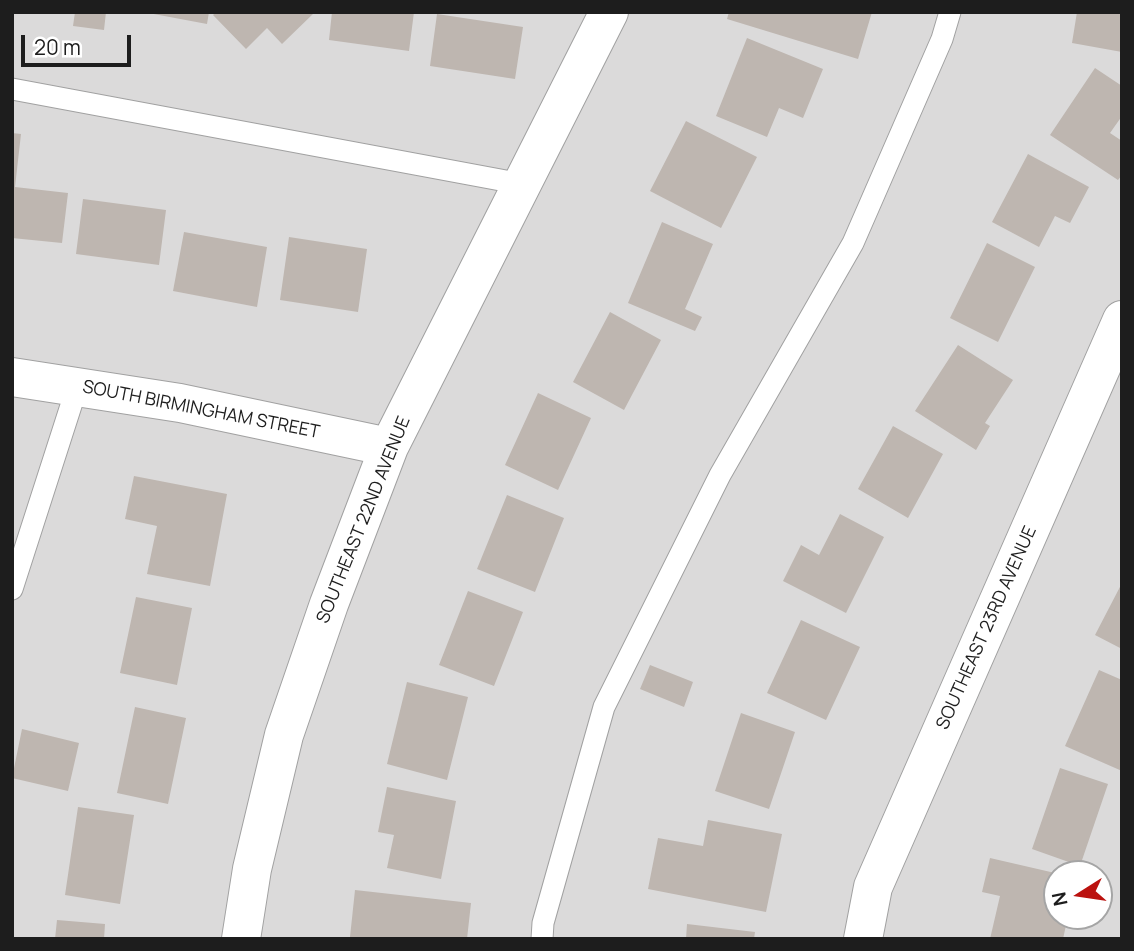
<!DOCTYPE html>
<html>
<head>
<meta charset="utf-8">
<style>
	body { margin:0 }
	#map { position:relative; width:1134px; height:951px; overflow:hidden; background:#edeae4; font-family:Manrope,sans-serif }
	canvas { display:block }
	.frame { position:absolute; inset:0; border:14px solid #1d1d1d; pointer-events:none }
	.north { position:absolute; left:1043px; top:860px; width:70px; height:70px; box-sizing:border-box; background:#fff; border:2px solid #a5a5a5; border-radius:50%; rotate:258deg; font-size:19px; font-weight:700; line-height:28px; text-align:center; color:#1d1d1d }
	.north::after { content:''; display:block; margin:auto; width:24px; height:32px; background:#bb120f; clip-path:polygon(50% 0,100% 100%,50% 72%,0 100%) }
	.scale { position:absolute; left:21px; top:35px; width:110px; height:32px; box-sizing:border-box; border:4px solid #1d1d1d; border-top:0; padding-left:9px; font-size:21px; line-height:24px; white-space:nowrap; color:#1d1d1d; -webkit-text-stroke:5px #fff; paint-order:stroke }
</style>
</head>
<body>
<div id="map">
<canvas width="1134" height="951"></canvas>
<div class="frame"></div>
<div class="north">N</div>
<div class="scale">20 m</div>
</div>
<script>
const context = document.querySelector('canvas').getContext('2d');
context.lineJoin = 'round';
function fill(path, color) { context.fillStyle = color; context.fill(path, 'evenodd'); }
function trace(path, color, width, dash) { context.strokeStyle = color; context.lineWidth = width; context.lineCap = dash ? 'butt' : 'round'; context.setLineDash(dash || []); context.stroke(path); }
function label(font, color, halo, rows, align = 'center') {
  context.font = font + ' Manrope,sans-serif'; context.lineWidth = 7; context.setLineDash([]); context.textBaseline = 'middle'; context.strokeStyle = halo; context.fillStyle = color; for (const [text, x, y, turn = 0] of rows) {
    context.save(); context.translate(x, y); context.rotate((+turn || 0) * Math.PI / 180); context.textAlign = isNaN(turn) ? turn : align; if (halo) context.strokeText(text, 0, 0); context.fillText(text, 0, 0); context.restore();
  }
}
fill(new Path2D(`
	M 12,12 L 1122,12 L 1122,939 L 12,939 ZM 1057,874 L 1099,874 L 1099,916 L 1057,916 Z`), '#dbdada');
fill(new Path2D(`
	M 75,12 L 106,12 L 104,30 L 73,26 Z
	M 143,12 L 209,12 L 207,24 Z
	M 216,12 L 315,12 L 282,44 L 267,28 L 246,49 L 213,15 Z
	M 332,12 L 414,12 L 409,51 L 329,40 Z
	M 729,12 L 872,12 L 858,59 L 727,19 Z
	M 1077,12 L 1122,12 L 1122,52 L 1072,43 Z
	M 437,14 L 523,27 L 515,79 L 430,66 Z
	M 747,38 L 823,69 L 803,118 L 779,108 L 767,137 L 716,116 Z
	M 1095,68 L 1122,86 L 1122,116 L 1110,133 L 1122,141 L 1122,175 L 1118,180 L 1050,135 Z
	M 686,121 L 757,157 L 721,228 L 650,191 Z
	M 12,133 L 21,134 L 15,187 L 68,193 L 62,243 L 12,238 Z
	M 1028,154 L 1089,187 L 1070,223 L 1055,216 L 1039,247 L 992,222 Z
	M 83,199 L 166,210 L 159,265 L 76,254 Z
	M 662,222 L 713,244 L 685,309 L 702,317 L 695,331 L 628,303 Z
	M 184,232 L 267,247 L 257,307 L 173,291 Z
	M 289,237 L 367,249 L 358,312 L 280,300 Z
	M 987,243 L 1035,267 L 998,342 L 950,318 Z
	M 610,312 L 661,340 L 624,410 L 573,382 Z
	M 958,345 L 1013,380 L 985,423 L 990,426 L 976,450 L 915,411 Z
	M 538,393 L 591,418 L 558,490 L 505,465 Z
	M 893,426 L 943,454 L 908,518 L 858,489 Z
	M 134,476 L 227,494 L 210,586 L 147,574 L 157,526 L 125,519 Z
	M 507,495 L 564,518 L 535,592 L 477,569 Z
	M 840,514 L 884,537 L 846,613 L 783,581 L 801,545 L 819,555 Z
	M 1122,583 L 1122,649 L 1095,635 Z
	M 468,591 L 523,612 L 494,686 L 439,665 Z
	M 136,597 L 192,608 L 177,685 L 120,673 Z
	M 801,620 L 860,647 L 826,720 L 767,693 Z
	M 650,665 L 693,682 L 684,707 L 640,689 Z
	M 1099,670 L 1122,680 L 1122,771 L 1065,746 Z
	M 407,682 L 468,697 L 447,780 L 387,764 Z
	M 135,707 L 186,718 L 168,804 L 117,793 Z
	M 741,713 L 795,732 L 769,809 L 715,791 Z
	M 22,729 L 79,743 L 68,791 L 12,778 Z
	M 1060,768 L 1108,784 L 1080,866 L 1032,849 Z
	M 387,787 L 456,801 L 441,879 L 387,868 L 394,835 L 378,832 Z
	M 78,807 L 134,815 L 120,904 L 65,895 Z
	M 708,820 L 782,834 L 766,912 L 648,889 L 658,838 L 703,846 Z
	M 990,858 L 1055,873 L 1048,903 L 1057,905 L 1057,916 L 1068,916 L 1063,939 L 990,939 L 1000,896 L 982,892 Z
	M 355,890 L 471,903 L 467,939 L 350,937 Z
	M 57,920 L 105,924 L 104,939 L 55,939 Z
	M 687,924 L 755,932 L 754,939 L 686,939 Z`), '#beb6b0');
const service = new Path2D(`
	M 12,89 L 522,184
	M 12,589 L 77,387
	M 542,939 L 543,923 L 604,707 L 720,475 L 853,243 L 942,39 L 950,12`);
const minor = new Path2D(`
	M 12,377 L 180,403 L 389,447
	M 241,939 L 252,869 L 284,735 L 329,604 L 389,447 L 609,12
	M 863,939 L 873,887 L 1122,320`);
trace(service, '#a1a1a1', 23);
trace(minor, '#a1a1a1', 40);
trace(service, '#fff', 21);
trace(minor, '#fff', 38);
label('18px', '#1d1d1d', '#fff', [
	["SOUTH BIRMINGHAM STREET",201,410,11],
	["SOUTHEAST 22ND AVENUE",364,520,-68],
	["SOUTHEAST 23RD AVENUE",987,628,-66]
]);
</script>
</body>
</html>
